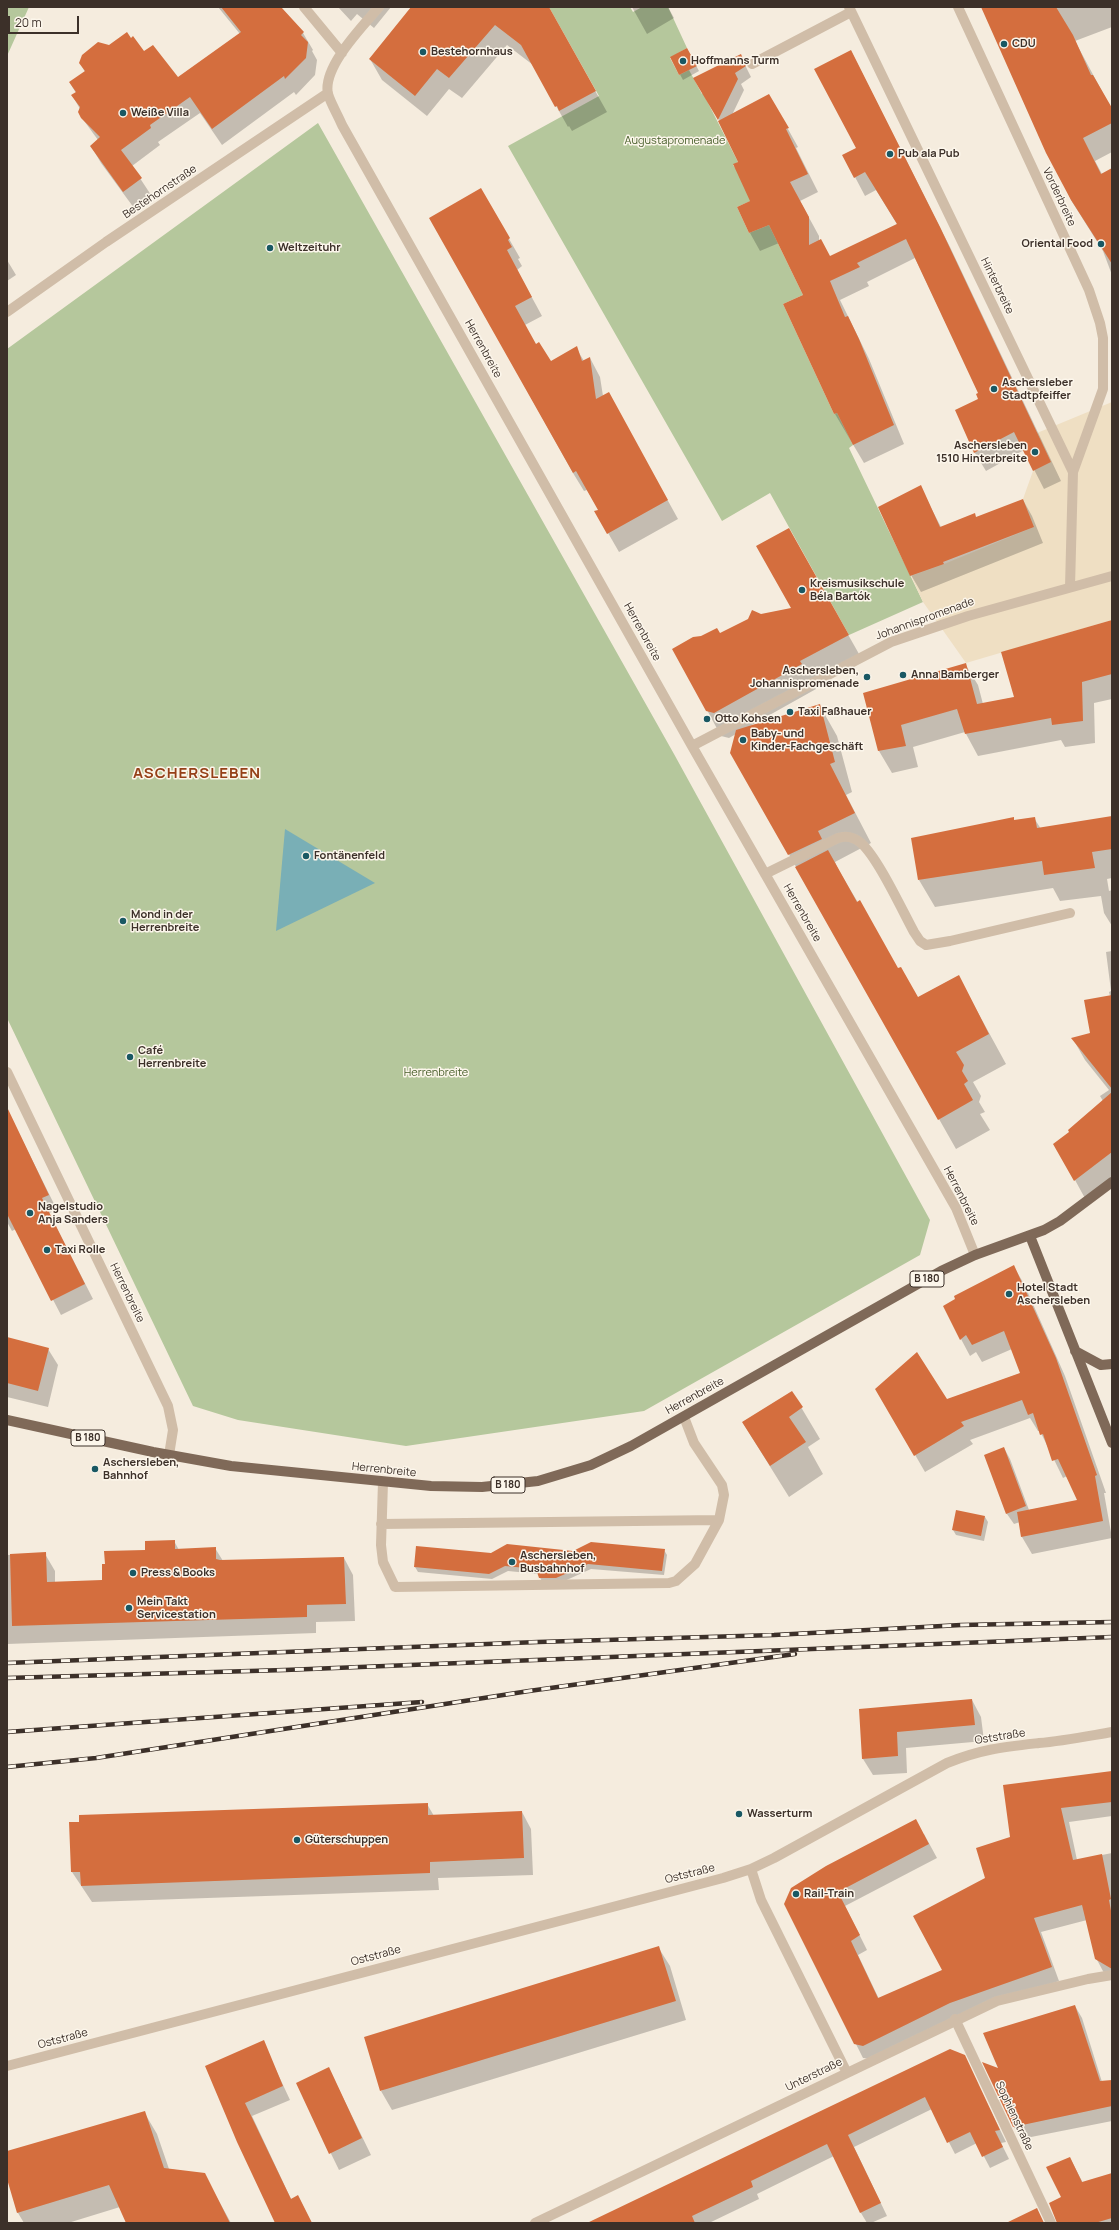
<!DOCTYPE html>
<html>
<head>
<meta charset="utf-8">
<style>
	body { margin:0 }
	#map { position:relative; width:1119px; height:2230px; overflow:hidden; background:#f5ecde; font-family:Manrope,sans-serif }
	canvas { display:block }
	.frame { position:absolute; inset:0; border:8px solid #3c3029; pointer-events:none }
	.scale { position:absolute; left:8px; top:16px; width:71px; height:18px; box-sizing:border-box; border:2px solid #3c3029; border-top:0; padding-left:5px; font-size:12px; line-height:14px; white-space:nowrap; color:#3c3029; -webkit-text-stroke:3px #fcf6eb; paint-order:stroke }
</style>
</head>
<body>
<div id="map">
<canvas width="1119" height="2230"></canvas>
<div class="frame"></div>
<div class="scale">20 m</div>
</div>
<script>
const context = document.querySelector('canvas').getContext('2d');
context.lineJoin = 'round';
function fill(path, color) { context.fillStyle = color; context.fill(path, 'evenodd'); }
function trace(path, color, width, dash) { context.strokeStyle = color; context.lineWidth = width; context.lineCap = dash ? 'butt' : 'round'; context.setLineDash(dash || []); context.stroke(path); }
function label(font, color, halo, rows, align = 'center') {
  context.font = font + ' Manrope,sans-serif'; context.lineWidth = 3; context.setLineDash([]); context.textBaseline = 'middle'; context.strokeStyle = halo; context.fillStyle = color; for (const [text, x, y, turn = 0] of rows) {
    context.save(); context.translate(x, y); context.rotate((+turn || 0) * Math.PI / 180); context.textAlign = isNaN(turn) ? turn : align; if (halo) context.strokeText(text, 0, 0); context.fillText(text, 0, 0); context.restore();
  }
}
fill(new Path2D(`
	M 7,7 L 29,7 L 7,56 Z
	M 549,7 L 630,7 L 633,12 L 642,7 L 668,7 L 687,48 L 670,58 L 679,75 L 689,70 L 702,94 L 703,93 L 738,162 L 733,165 L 757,198 L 737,207 L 749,233 L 769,225 L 803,295 L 783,304 L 834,414 L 837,413 L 853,445 L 849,448 L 923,602 L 849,635 L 770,493 L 722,521 L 508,146 L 599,96 Z
	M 318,123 L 674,754 L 930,1220 L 920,1255 L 644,1411 L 406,1446 L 238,1420 L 193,1406 L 7,1018 L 7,349 Z`), '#b5c79c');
fill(new Path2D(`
	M 1112,402 L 1112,620 L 966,663 L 923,602 L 911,576 L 944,564 L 1034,527 L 1023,499 L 1033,471 L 1051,462 L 1037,433 Z`), '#efdfc3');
fill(new Path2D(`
	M 285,829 L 375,883 L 276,931 Z`), '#79afb6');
fill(new Path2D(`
	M 218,7 L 281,7 L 303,33 L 313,50 L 312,51 L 317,60 L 315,75 L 296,95 L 294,92 L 222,145 L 200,113 L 158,142 L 160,145 L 132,166 L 151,195 L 134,208 L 101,163 L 91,146 L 98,140 L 82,118 L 80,109 L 72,95 L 76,93 L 70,83 L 85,72 L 80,63 L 144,53 L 178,78 L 240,34 Z
	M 338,7 L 391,7 L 374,28 L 357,14 L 351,21 Z
	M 413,7 L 548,7 L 607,112 L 572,131 L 569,126 L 568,127 L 533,65 L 507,45 L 462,98 L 449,89 L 427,116 L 382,80 L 370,59 Z
	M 632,7 L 668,7 L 674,18 L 647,34 Z
	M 982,7 L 1112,7 L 1112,27 L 1075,41 L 1112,110 L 1112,152 L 1095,161 L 1102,174 L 1112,169 L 1112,275 L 1103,251 L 1071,200 Z
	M 687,49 L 699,71 L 683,80 L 671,58 Z
	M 851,51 L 950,247 L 1061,481 L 1044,489 L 1024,450 L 986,471 L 975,453 L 957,411 L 979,399 L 979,393 L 915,258 L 867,282 L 869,286 L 840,300 L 869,359 L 904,444 L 864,463 L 835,414 L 784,304 L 804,295 L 779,243 L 760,251 L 750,233 L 752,201 L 739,162 L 720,121 L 695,78 L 740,55 L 751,77 L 741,84 L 744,90 L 732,115 L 769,95 L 798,147 L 796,148 L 818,192 L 800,201 L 819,236 L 819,241 L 830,258 L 897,224 L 876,190 L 865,196 L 855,177 L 857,148 Z
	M 481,190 L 520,258 L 518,259 L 522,266 L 517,270 L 542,316 L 525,325 L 535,345 L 551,363 L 576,348 L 584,361 L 590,358 L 600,377 L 603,396 L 619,412 L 678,519 L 619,552 L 596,512 L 599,510 L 587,490 L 584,491 L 573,473 L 431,218 Z
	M 7,260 L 16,275 L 7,281 Z
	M 920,487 L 941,527 L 977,518 L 1023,500 L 1032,516 L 1043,543 L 921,592 L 911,575 Z
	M 803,555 L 863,661 L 814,686 L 816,689 L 750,726 L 820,706 L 837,736 L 852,792 L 846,795 L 871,843 L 835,862 L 838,869 L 898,970 L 917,998 L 958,976 L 1006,1064 L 973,1082 L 981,1096 L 979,1102 L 985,1112 L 980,1114 L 990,1130 L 956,1149 L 731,752 L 736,734 L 729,738 L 721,736 L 707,710 L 720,634 L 761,615 L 792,609 Z
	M 1112,620 L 1112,699 L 1094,703 L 1095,743 L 1065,747 L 1061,740 L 978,756 L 965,732 L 913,747 L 918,767 L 892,773 L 879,751 L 864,694 L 965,664 L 978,685 L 983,704 L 1015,697 Z
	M 1112,817 L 1112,878 L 1107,879 L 1109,891 L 1112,890 L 1112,926 L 1104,913 L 1101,896 L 1060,901 L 1053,888 L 935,907 L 919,880 L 1013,818 L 1015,821 L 1034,818 L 1041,829 Z
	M 1112,951 L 1112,1183 L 1087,1202 L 1075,1180 L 1070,1133 L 1103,1101 L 1100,1096 L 1109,1090 L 1085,1060 L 1073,1039 L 1091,1034 L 1110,996 L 1109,992 L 1111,991 L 1106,952 Z
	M 7,1109 L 57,1210 L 49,1213 L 93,1299 L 61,1315 L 16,1229 L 12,1231 L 7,1222 Z
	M 1014,1267 L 1024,1284 L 1065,1376 L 1106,1493 L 1104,1493 L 1112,1538 L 1032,1554 L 1022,1537 L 1020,1522 L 1014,1524 L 1007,1514 L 985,1455 L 1004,1448 L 1010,1459 L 1029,1510 L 1078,1501 L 1067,1476 L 1063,1478 L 1040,1431 L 1038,1431 L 1030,1418 L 970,1440 L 973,1444 L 925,1472 L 877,1389 L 946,1400 L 1021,1373 L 1012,1349 L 982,1362 L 976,1352 L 970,1356 L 961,1339 Z
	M 7,1338 L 48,1349 L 58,1365 L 48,1407 L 7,1397 Z
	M 792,1392 L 820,1439 L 808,1447 L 823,1474 L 789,1497 L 743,1423 Z
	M 985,1517 L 988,1522 L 984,1541 L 956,1535 L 953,1530 Z
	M 174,1541 L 179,1550 L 215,1548 L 223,1561 L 344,1558 L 353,1575 L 355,1621 L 316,1622 L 316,1633 L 7,1644 L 7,1555 L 45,1554 L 55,1571 L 55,1583 L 103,1581 L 146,1551 Z
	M 664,1550 L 667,1555 L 664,1575 L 591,1569 L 560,1583 L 543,1583 L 538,1574 L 508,1571 L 492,1579 L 418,1572 L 415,1567 L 491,1554 Z
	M 972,1700 L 981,1717 L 984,1741 L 906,1748 L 907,1773 L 873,1775 L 863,1759 L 860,1710 Z
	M 1112,1772 L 1112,1816 L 1069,1822 L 1077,1860 L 1112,1853 L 1112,1978 L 1104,1973 L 1096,1958 L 1087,1920 L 1041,1932 L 1059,1981 L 958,2017 L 872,2059 L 863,2058 L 785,1903 L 924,1834 L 937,1858 L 845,1906 L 867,1950 L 858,1955 L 879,1999 L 943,1970 L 986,1878 L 1011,1838 Z
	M 427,1804 L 434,1816 L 522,1812 L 531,1829 L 533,1875 L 438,1878 L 439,1890 L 92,1902 L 72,1872 L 70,1823 Z
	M 658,1947 L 670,1966 L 686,2020 L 392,2110 L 381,2091 Z
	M 1075,2006 L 1082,2018 L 1102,2082 L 1112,2081 L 1112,2121 L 1021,2139 L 1014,2127 L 1000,2070 Z
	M 263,2042 L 290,2100 L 252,2116 L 291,2199 L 298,2196 L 312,2223 L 277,2223 L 206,2067 Z
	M 964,2056 L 1006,2142 L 1001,2143 L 1009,2159 L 990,2168 L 977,2143 L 955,2154 L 932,2109 L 854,2147 L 887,2216 L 871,2223 L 867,2223 L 861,2213 L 834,2156 L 757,2194 L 759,2199 L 709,2223 L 590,2223 Z
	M 329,2069 L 371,2155 L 339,2170 L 297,2084 Z
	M 144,2112 L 157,2134 L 169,2169 L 204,2174 L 231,2223 L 127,2223 L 120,2207 L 68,2223 L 24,2223 L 18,2213 L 7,2176 L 7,2152 Z
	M 1070,2158 L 1083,2183 L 1112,2174 L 1112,2223 L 1057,2223 Z`), '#0003');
fill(new Path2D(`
	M 221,7 L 281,7 L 304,32 L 301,35 L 308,42 L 306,58 L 285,79 L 284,76 L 212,129 L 190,97 L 150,125 L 151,128 L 121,150 L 142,178 L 123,192 L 90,146 L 100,137 L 81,118 L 78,112 L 80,107 L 71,95 L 76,92 L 69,82 L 85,71 L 79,63 L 82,55 L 98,42 L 109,45 L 127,32 L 131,38 L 133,36 L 144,51 L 153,45 L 178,77 L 241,32 Z
	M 411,7 L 549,7 L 596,91 L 559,111 L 557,106 L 555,107 L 521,45 L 495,25 L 449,78 L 437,69 L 415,96 L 369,59 Z
	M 981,7 L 1056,7 L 1073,35 L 1091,75 L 1093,75 L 1112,108 L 1112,123 L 1083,138 L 1101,174 L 1112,168 L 1112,264 L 1071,200 L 1046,153 Z
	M 687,48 L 697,66 L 679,75 L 670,57 Z
	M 851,50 L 940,227 L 1051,462 L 1033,471 L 1014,432 L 974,453 L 955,410 L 978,399 L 976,394 L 978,393 L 906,239 L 857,263 L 860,267 L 830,281 L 845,317 L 848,316 L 859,339 L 894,425 L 853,445 L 837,413 L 834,414 L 783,304 L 803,295 L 769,225 L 749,233 L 737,207 L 750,201 L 733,164 L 738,162 L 718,121 L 769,94 L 789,128 L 786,129 L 808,174 L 790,182 L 809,217 L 809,245 L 821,239 L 830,256 L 897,224 L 865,172 L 854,178 L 842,155 L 856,148 L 814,69 Z
	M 741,54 L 746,66 L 735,73 L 738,79 L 718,120 L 693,78 Z
	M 481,188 L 510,238 L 508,240 L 512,247 L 507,250 L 532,297 L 515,306 L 536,344 L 539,342 L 551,361 L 577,346 L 582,361 L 590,357 L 596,399 L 609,392 L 668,500 L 607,534 L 594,511 L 598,510 L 576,471 L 573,473 L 429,218 Z
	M 921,485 L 940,527 L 975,513 L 976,517 L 1023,499 L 1034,527 L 943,562 L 944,564 L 910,576 L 878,507 Z
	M 789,528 L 849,635 L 800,661 L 802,664 L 714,713 L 706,711 L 672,649 L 693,637 L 701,636 L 717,628 L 720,633 L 748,619 L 752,610 L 761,614 L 791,608 L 756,546 Z
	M 1112,620 L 1112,674 L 1082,682 L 1083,721 L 1052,725 L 1051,718 L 965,734 L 957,709 L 901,725 L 906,746 L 878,751 L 863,693 L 966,663 L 977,704 L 1014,697 L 1001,652 Z
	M 820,704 L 835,762 L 830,764 L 855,813 L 818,831 L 822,839 L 788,855 L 730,753 L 736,730 Z
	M 1112,816 L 1112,849 L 1092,852 L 1095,868 L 1044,875 L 1042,861 L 918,880 L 911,838 L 1014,817 L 1014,820 L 1035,817 L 1037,828 Z
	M 828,850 L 857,902 L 860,900 L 898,968 L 901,967 L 918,997 L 959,975 L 989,1034 L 956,1052 L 964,1065 L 962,1071 L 968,1081 L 964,1084 L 973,1100 L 938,1120 L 795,867 Z
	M 1112,995 L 1112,1089 L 1071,1038 L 1090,1033 L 1084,1000 Z
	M 1112,1092 L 1112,1152 L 1074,1181 L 1053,1144 L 1069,1132 L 1068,1130 Z
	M 7,1107 L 49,1195 L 42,1198 L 85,1284 L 51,1301 L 7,1214 Z
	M 1014,1265 L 1056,1358 L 1097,1475 L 1095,1476 L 1103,1521 L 1021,1537 L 1017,1512 L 1077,1500 L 1058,1459 L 1052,1461 L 1043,1434 L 1040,1435 L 1033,1413 L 1028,1415 L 1022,1400 L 961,1422 L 964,1426 L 914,1456 L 875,1389 L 917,1352 L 947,1399 L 1020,1373 L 1004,1331 L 972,1345 L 966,1335 L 960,1340 L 943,1306 L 955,1299 L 954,1296 Z
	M 7,1337 L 49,1348 L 38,1391 L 7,1383 Z
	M 792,1391 L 803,1407 L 789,1417 L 806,1442 L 770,1466 L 742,1422 Z
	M 1004,1447 L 1026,1506 L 1006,1514 L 984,1455 Z
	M 956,1510 L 985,1516 L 981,1536 L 952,1530 Z
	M 175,1540 L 175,1549 L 216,1547 L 216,1559 L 220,1560 L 344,1557 L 346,1604 L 307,1605 L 307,1617 L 12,1626 L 10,1554 L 46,1552 L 47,1582 L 102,1580 L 102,1564 L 105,1564 L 104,1551 L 145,1550 L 145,1541 Z
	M 591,1542 L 665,1549 L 662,1571 L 588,1564 L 556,1578 L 539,1578 L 536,1569 L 505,1566 L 489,1574 L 414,1567 L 416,1546 L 491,1553 L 507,1544 L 573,1551 Z
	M 972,1699 L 975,1725 L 897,1732 L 898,1756 L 862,1759 L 859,1709 Z
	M 1112,1771 L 1112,1802 L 1061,1808 L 1073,1860 L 1102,1854 L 1111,1899 L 1109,1900 L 1112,1916 L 1112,1969 L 1095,1959 L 1082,1905 L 1034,1918 L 1052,1967 L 950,2003 L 863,2046 L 854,2044 L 784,1904 L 791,1888 L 826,1866 L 916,1819 L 929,1844 L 838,1892 L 860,1935 L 851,1941 L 878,1998 L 942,1970 L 913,1916 L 985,1878 L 976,1848 L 1010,1837 L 1003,1785 Z
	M 428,1803 L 428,1815 L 522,1811 L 524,1858 L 430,1862 L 430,1873 L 81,1886 L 80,1872 L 71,1872 L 69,1822 L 79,1822 L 79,1815 Z
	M 659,1946 L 676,2001 L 380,2091 L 364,2037 Z
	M 1075,2005 L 1100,2081 L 1112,2080 L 1112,2106 L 1013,2127 L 982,2062 L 998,2068 L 983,2033 Z
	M 264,2040 L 283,2086 L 245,2103 L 291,2199 L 298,2195 L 312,2223 L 275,2223 L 237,2142 L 205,2066 Z
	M 950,2049 L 965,2055 L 1000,2130 L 995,2131 L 1003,2147 L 982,2157 L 970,2132 L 947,2143 L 925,2097 L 848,2135 L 881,2203 L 860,2213 L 827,2144 L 751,2181 L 753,2187 L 692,2216 L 695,2223 L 587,2223 Z
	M 329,2067 L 362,2138 L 329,2154 L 296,2083 Z
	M 145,2111 L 164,2168 L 205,2173 L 230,2223 L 126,2223 L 109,2185 L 17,2213 L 7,2179 L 7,2151 Z
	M 1070,2157 L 1082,2182 L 1112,2173 L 1112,2218 L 1095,2223 L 1057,2223 L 1049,2203 L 1061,2197 L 1046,2167 Z
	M 1037,2208 L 1044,2223 L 1006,2223 Z`), '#d46e3e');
trace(new Path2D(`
	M 304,7 L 342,53
	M 379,7 C 363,26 322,67 328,94 C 331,104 338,115 342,125 L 692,746 L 956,1208 L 975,1255
	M 849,7 L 1073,472 L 1070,587
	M 958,7 L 1089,290 L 1100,323 L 1103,338 L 1103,389 L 1073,472
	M 752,64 L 851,12
	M 7,312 L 106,242 L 328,93
	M 692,746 L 891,642 L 968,616 L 1112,576
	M 765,874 L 838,838 C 847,835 854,837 861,843 C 878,858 902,910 914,932 L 920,941 L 926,945 L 950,941 L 1070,913
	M 7,1072 L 168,1406 L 173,1430 L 169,1455
	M 383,1482 L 381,1545 L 383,1562 L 395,1587 L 669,1583 L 676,1581 L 695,1564 L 719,1520 L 724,1495 L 722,1485 L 694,1443 L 684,1417
	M 381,1524 L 719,1520
	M 751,1869 L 761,1900 L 847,2073
	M 955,2019 L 1051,2223
	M 7,2066 L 723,1878 L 751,1869 L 774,1858 L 947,1763 C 982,1749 1003,1747 1039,1743 C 1063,1741 1088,1736 1112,1732
	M 535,2223 L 997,2001 L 1088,1979 L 1112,1975`), '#d0bda8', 10);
trace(new Path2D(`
	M 1030,1236 L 1112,1443
	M 1075,1351 L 1101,1365 L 1112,1364
	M 7,1420 L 153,1452 L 231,1466 L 431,1486 L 482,1487 L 538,1481 L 591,1465 L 631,1446 L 941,1271 L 975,1255 L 1044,1230 L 1060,1221 L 1112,1182`), '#7f6958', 10);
const rail = new Path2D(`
	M 7,1663 L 538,1642 L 774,1635 L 961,1625 L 1112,1622
	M 7,1678 L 285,1670 L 1112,1637
	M 7,1732 L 422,1702
	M 7,1767 L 96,1758 L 529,1691 L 795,1654`);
trace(rail, '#3c3029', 4.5);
trace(rail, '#fcf6eb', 3, [9]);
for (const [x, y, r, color] of [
	[1004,44,4,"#195863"],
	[423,52,4,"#195863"],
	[683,61,4,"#195863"],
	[123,113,4,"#195863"],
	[890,154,4,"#195863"],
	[1101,244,4,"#195863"],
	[270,248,4,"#195863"],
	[994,389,4,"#195863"],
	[1035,452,4,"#195863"],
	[802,590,4,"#195863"],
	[903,675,4,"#195863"],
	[867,677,4,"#195863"],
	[790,712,4,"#195863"],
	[707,719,4,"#195863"],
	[743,740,4,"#195863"],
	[306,856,4,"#195863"],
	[123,921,4,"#195863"],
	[130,1057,4,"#195863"],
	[30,1213,4,"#195863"],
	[47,1250,4,"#195863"],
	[1009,1294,4,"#195863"],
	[95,1469,4,"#195863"],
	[512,1562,4,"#195863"],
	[133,1573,4,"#195863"],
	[129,1608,4,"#195863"],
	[739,1814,4,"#195863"],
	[297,1840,4,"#195863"],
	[796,1894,4,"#195863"]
]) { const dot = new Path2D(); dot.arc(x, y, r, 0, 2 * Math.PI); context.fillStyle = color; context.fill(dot); trace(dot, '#fcf6eb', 1.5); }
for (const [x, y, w] of [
	[927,1279,34],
	[88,1438,34],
	[508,1485,34]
]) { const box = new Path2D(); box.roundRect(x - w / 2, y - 8, w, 16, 3); context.fillStyle = '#fcf6eb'; context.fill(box); trace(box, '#3c3029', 1); }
label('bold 10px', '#3c3029', null, [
	["B 180",927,1279],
	["B 180",88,1438],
	["B 180",508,1485]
]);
label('bold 11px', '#3c3029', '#fcf6eb', [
	["CDU",1012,44],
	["Bestehornhaus",431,52],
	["Hoffmanns Turm",691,61],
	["Weiße Villa",131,113],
	["Pub ala Pub",898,154],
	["Oriental Food",1093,244,"right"],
	["Weltzeituhr",278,248],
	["Aschersleber",1002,383],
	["Stadtpfeiffer",1002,396],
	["Aschersleben",1027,446,"right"],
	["1510 Hinterbreite",1027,459,"right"],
	["Kreismusikschule",810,584],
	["Béla Bartók",810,597],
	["Aschersleben,",859,671,"right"],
	["Johannispromenade",859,684,"right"],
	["Anna Bamberger",911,675],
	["Taxi Faßhauer",798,712],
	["Otto Kohsen",715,719],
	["Baby- und",751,734],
	["Kinder-Fachgeschäft",751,747],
	["Fontänenfeld",314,856],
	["Mond in der",131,915],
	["Herrenbreite",131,928],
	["Café",138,1051],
	["Herrenbreite",138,1064],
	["Nagelstudio",38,1207],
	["Anja Sanders",38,1220],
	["Taxi Rolle",55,1250],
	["Hotel Stadt",1017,1288],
	["Aschersleben",1017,1301],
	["Aschersleben,",103,1463],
	["Bahnhof",103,1476],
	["Aschersleben,",520,1556],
	["Busbahnhof",520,1569],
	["Press & Books",141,1573],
	["Mein Takt",137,1602],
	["Servicestation",137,1615],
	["Wasserturm",747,1814],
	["Güterschuppen",305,1840],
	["Rail-Train",804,1894]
], 'left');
label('11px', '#465d29', '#fcf6eb', [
	["Augustapromenade",675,141],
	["Herrenbreite",436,1073]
]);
label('11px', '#3c3029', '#fcf6eb', [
	["Bestehornstraße",160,192,-34],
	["Vorderbreite",1059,197,65],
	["Hinterbreite",997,286,64],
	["Herrenbreite",483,349,61],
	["Johannispromenade",925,619,-20],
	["Herrenbreite",642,632,61],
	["Herrenbreite",802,913,60],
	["Herrenbreite",961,1196,63],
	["Herrenbreite",127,1293,64],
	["Herrenbreite",695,1396,-29],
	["Herrenbreite",384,1470,6],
	["Oststraße",1000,1737,-9],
	["Oststraße",690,1874,-14],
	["Oststraße",376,1956,-15],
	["Oststraße",63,2039,-15],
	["Unterstraße",814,2075,-26],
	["Sophienstraße",1014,2116,65]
]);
context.letterSpacing = '1px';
label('bold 15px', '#954018', '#fcf6eb', [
	["ASCHERSLEBEN",197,774]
]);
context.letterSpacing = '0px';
</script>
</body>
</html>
